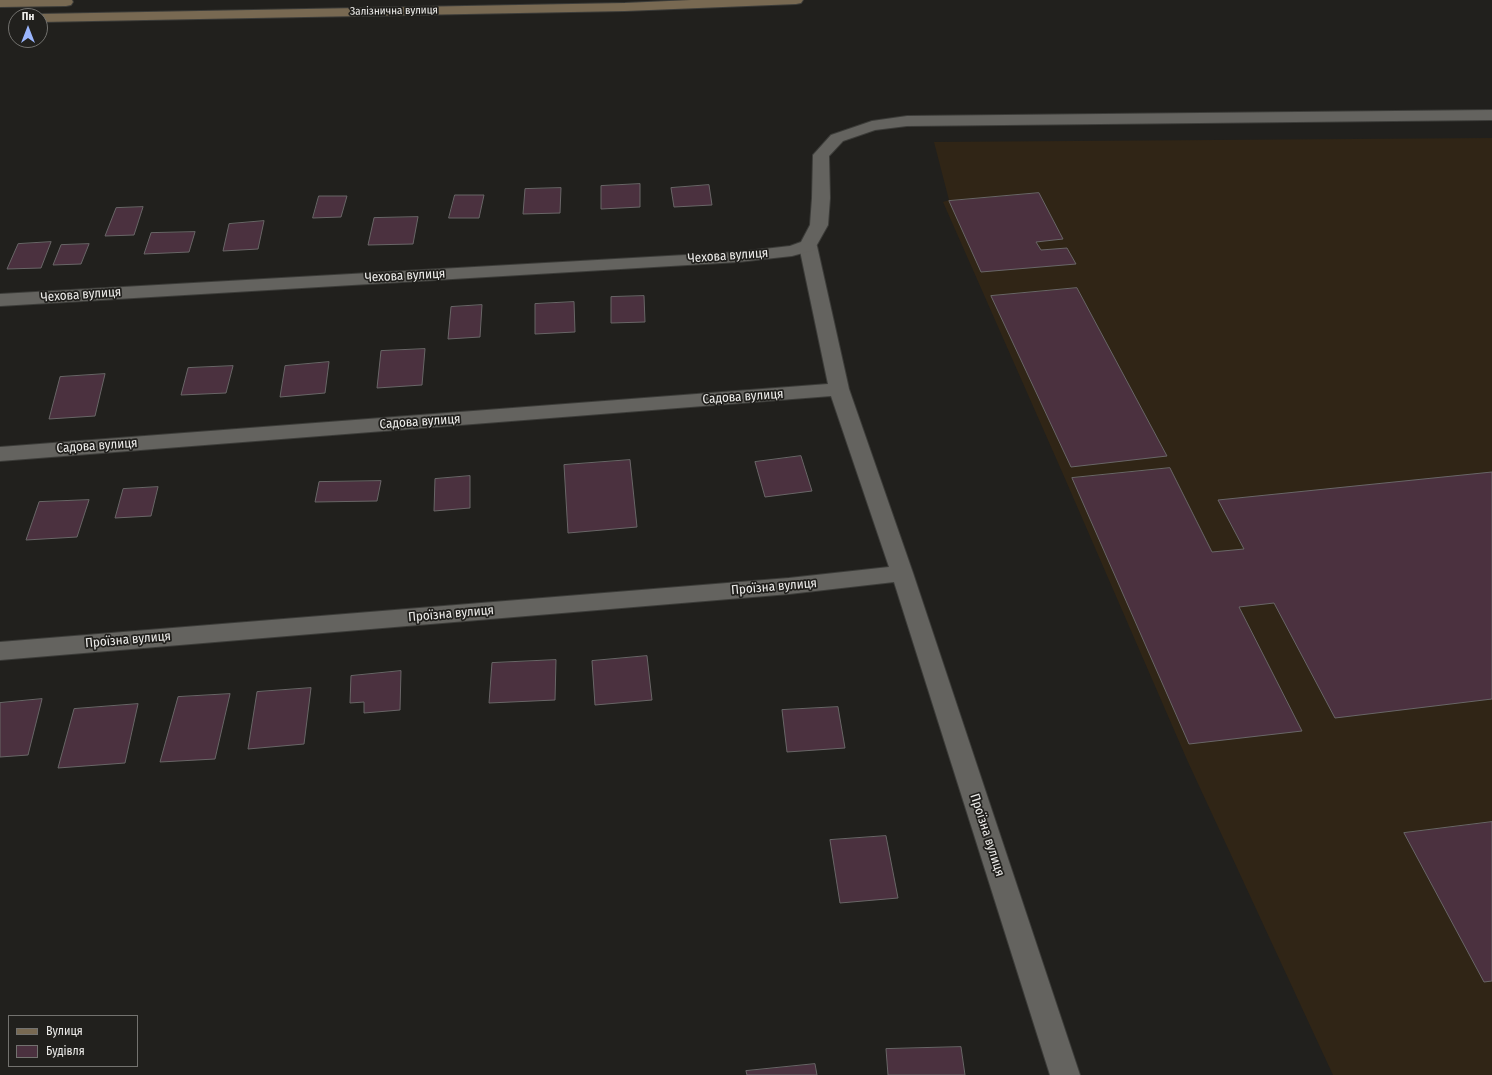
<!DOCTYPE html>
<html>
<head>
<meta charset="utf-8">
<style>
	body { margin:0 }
	#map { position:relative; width:1492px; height:1075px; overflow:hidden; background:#21201d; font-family:"Fira Sans Condensed",sans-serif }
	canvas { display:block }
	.legend { position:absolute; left:8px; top:1015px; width:130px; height:52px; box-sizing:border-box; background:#21201d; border:1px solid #73726f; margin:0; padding:5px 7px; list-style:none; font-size:12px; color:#edecea }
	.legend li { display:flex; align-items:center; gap:8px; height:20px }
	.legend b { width:20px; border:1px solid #73726f }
	.north { position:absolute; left:8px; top:8px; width:40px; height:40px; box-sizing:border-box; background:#21201d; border:1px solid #73726f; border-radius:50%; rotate:0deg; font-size:11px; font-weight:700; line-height:16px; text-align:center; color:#edecea }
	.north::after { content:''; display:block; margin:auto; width:14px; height:18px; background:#9ab5fd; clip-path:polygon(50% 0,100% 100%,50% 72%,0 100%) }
</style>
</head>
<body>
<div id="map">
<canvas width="1492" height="1075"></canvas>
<ul class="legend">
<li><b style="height:5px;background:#786952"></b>Вулиця</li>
<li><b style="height:11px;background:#4b313f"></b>Будівля</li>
</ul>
<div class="north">Пн</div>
</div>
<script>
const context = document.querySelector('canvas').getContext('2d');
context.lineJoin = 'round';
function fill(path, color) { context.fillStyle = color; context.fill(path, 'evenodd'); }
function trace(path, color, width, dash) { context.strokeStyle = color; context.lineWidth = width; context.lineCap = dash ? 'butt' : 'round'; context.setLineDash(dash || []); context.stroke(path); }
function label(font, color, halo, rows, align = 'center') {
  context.font = font + ' "Fira Sans Condensed",sans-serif'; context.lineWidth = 3.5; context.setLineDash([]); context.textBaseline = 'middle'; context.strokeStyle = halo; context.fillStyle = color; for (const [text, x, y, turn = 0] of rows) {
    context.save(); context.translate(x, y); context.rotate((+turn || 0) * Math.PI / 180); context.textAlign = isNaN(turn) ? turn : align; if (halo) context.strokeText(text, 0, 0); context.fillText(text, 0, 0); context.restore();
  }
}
fill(new Path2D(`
	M 1492,138 L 1492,1075 L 1333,1075 L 1188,762 L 1063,474 L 943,202 L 949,200 L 934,142 Z`), '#302516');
const building = new Path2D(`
	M 640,184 L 640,207 L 601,209 L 601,186 Z
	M 709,185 L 712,205 L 674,207 L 671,188 Z
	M 561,188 L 560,213 L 523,214 L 525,189 Z
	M 1039,193 L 1063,239 L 1036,242 L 1041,250 L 1067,248 L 1076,264 L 981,272 L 949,201 Z
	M 455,195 L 484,195 L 479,218 L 449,218 Z
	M 319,196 L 347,196 L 341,217 L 313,218 Z
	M 143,207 L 134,235 L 105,236 L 116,208 Z
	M 418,217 L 413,244 L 368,245 L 374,218 Z
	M 264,221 L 258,249 L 223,251 L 229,224 Z
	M 195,232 L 189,252 L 144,254 L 151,233 Z
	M 51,242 L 41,268 L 7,269 L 18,244 Z
	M 89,244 L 81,264 L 53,265 L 61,245 Z
	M 1077,288 L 1167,456 L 1071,467 L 991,296 Z
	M 644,296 L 645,322 L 611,323 L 611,297 Z
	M 574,302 L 575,332 L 535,334 L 535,304 Z
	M 482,305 L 480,337 L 448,339 L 451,307 Z
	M 425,349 L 422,385 L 377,388 L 381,351 Z
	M 329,362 L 325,393 L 280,397 L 285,366 Z
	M 233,366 L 226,393 L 181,395 L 188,368 Z
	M 105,374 L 95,416 L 49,419 L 60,377 Z
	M 801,456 L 812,491 L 765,497 L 755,462 Z
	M 630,460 L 637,527 L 568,533 L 564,465 Z
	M 1170,468 L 1212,552 L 1244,549 L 1218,500 L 1492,472 L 1492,699 L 1335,718 L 1274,603 L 1239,607 L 1302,731 L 1189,744 L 1072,478 Z
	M 470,476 L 470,508 L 434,511 L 435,479 Z
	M 381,481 L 377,501 L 315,502 L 319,482 Z
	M 158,487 L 151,516 L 115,518 L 123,489 Z
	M 89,500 L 77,537 L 26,540 L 39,502 Z
	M 647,656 L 652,700 L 595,705 L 592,661 Z
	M 556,660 L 555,700 L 489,703 L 492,663 Z
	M 401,671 L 400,710 L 364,713 L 364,702 L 350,703 L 351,676 Z
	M 311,688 L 304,744 L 248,749 L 257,692 Z
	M 230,694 L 215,759 L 160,762 L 178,697 Z
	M 42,699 L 28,755 L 0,757 L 0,703 Z
	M 138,704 L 125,763 L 58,768 L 74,709 Z
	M 838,707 L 845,748 L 787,752 L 782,710 Z
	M 1492,822 L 1492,981 L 1484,982 L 1404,833 Z
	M 886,836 L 898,898 L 840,903 L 830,840 Z
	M 961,1047 L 965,1075 L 888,1075 L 886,1049 Z
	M 815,1064 L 817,1075 L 747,1075 L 746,1071 Z`);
fill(building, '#4b313f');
trace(building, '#696667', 1);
const minor = new Path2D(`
	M 808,241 L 814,242 L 817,246 L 849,389 L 913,573 L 1080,1075 L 1050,1075 L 894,582 L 789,594 L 0,660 L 0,642 L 789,578 L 889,567 L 831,396 L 0,461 L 0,447 L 828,384 L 799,246 L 802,242 Z`);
const tertiary = new Path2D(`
	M 1492,110 L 1492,120 L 907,126 L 875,130 L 843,141 L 829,156 L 830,198 L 828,225 L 814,250 L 792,256 L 738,262 L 0,306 L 0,294 L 738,252 L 790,246 L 801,242 L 810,225 L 812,198 L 813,155 L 831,135 L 872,121 L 907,116 Z`);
const secondary = new Path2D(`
	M 0,0 L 72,0 L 73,2 L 71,5 L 66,6 L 0,7 Z
	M 691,0 L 803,0 L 801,3 L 796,4 L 625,11 L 40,22 L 40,16 L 34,16 L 40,14 L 625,3 Z`);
trace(minor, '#3c3c39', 2);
trace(tertiary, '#3c3c39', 2);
trace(secondary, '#3c3c39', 2);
fill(minor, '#64635f');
fill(tertiary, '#64635f');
fill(secondary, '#786952');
label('11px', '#edecea', '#21201d', [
	["Залізнична вулиця",394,11,-1]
]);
label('13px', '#edecea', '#21201d', [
	["Чехова вулиця",728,256,-4],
	["Чехова вулиця",405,276,-3],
	["Чехова вулиця",81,295,-4],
	["Садова вулиця",743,397,-4],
	["Садова вулиця",420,422,-4],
	["Садова вулиця",97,446,-4],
	["Проїзна вулиця",774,587,-5],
	["Проїзна вулиця",451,614,-5],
	["Проїзна вулиця",128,640,-5],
	["Проїзна вулиця",987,835,72]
]);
</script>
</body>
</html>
